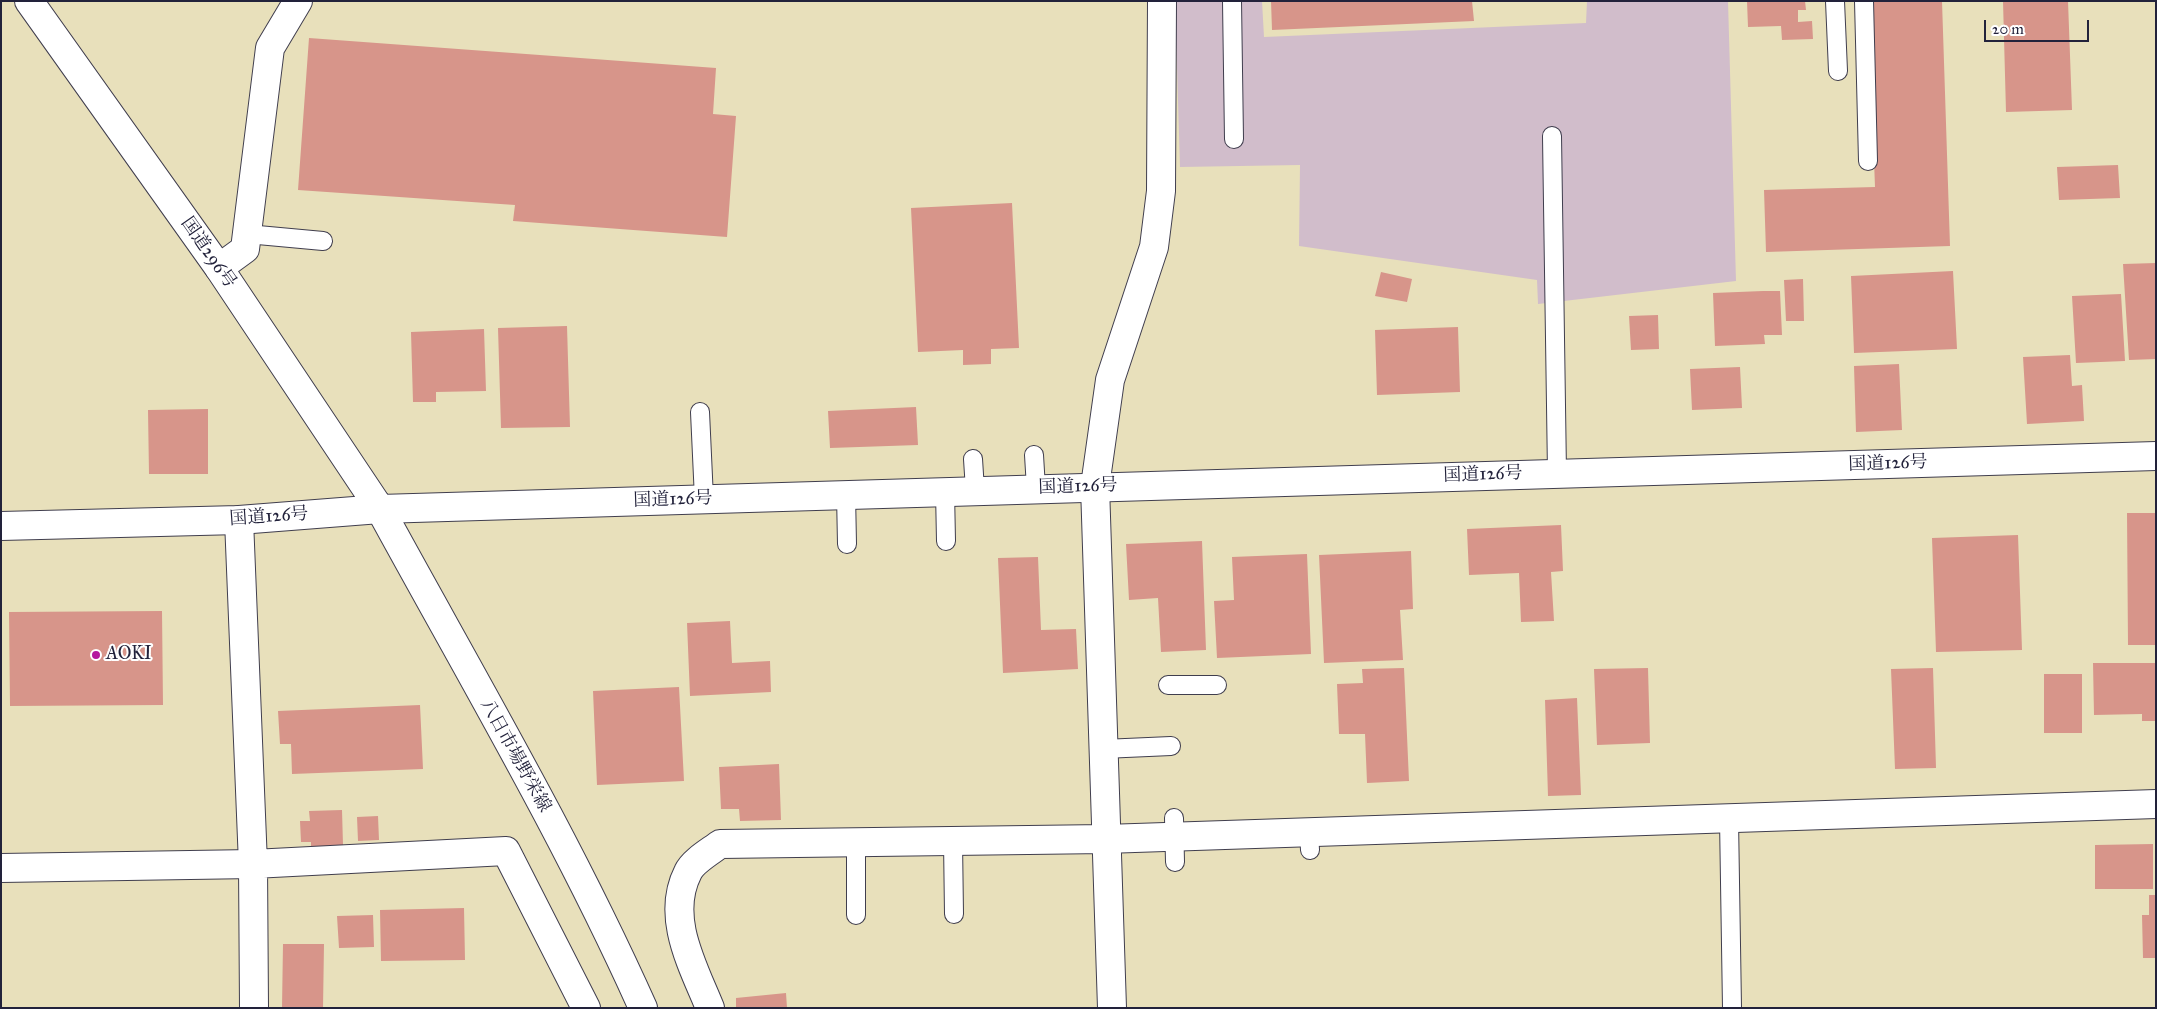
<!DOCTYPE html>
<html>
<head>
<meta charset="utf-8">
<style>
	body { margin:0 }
	#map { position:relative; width:2157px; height:1009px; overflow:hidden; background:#e8e0bb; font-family:"IM FELL Great Primer",serif }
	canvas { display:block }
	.frame { position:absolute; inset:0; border:2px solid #22223b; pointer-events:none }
	.scale { position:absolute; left:1984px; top:20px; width:105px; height:22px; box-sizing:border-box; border:2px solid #22223b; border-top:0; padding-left:6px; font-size:15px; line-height:18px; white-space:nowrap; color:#22223b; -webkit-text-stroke:4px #fff; paint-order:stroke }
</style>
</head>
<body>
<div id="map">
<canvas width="2157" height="1009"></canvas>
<div class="frame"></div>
<div class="scale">20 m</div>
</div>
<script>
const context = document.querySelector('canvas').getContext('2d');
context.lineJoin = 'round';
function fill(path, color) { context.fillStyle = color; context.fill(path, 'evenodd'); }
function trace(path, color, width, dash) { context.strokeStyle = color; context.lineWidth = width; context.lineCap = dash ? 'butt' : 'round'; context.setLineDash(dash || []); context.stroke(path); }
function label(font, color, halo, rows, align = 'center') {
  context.font = font + ' "IM FELL Great Primer","Noto Serif JP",serif'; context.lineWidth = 4; context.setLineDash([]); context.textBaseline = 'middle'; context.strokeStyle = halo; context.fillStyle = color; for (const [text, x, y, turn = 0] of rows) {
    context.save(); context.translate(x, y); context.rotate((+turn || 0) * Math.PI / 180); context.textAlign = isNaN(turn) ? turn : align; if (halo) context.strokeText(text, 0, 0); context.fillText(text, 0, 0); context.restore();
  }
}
fill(new Path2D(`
	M 1175,1 L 1262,1 L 1264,37 L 1586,23 L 1587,1 L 1728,1 L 1736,281 L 1538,304 L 1537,280 L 1299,246 L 1300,165 L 1180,167 Z`), '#d1bdcb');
fill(new Path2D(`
	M 1271,1 L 1472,1 L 1474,21 L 1272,30 Z
	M 1747,1 L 1805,1 L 1806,10 L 1798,10 L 1798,22 L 1812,21 L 1813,39 L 1782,40 L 1781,26 L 1748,27 Z
	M 1868,1 L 1942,1 L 1950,246 L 1766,252 L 1764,190 L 1875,187 Z
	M 2003,1 L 2068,1 L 2072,110 L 2006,112 Z
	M 309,38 L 716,68 L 713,114 L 736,116 L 727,237 L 513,221 L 515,205 L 298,190 Z
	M 2118,165 L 2120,198 L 2059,200 L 2057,167 Z
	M 1012,203 L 1019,348 L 991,349 L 991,364 L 963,365 L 963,350 L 918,352 L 911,208 Z
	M 2156,263 L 2156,359 L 2129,360 L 2123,264 Z
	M 1953,271 L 1957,349 L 1854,353 L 1851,276 Z
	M 1381,272 L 1412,279 L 1407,302 L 1375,296 Z
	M 1803,279 L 1804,321 L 1786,321 L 1784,280 Z
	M 1763,291 L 1780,291 L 1782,335 L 1764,335 L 1765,344 L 1715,346 L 1713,293 Z
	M 2121,294 L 2125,361 L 2076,363 L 2072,296 Z
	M 1658,315 L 1659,349 L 1631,350 L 1629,316 Z
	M 567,326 L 570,427 L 501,428 L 498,328 Z
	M 1458,327 L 1460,392 L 1377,395 L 1375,330 Z
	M 484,329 L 486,391 L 436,392 L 436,402 L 413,402 L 411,332 Z
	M 2070,355 L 2072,386 L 2082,385 L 2084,421 L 2027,424 L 2023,357 Z
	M 1899,364 L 1902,430 L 1856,432 L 1854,366 Z
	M 1740,367 L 1742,408 L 1692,410 L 1690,369 Z
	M 916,407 L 918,445 L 830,448 L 828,411 Z
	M 208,409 L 208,474 L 149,474 L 148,410 Z
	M 2127,513 L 2156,513 L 2156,645 L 2128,645 Z
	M 1561,525 L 1563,571 L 1551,572 L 1554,621 L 1521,622 L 1519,573 L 1469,575 L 1467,529 Z
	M 2018,535 L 2022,650 L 1936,652 L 1932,538 Z
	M 1202,541 L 1206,650 L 1161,652 L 1158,598 L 1129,600 L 1126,544 Z
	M 1411,551 L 1413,609 L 1400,610 L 1403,660 L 1324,663 L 1319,555 Z
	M 1307,554 L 1311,654 L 1217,658 L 1214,601 L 1234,600 L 1232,557 Z
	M 1038,557 L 1041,630 L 1076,629 L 1078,669 L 1003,673 L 998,558 Z
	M 162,611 L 163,705 L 10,706 L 9,612 Z
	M 730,621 L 732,663 L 770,661 L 771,692 L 690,696 L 687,623 Z
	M 2093,663 L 2156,663 L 2156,721 L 2142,721 L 2142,714 L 2094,715 Z
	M 1404,668 L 1409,781 L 1367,783 L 1365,734 L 1339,734 L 1337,684 L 1363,683 L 1362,669 Z
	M 1648,668 L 1650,743 L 1597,745 L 1594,669 Z
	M 1933,668 L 1936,768 L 1895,769 L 1891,669 Z
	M 2044,674 L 2082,674 L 2082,733 L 2044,733 Z
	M 679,687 L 684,781 L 597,785 L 593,691 Z
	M 1577,698 L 1581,795 L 1548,796 L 1545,700 Z
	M 420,705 L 423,769 L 292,774 L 291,744 L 280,744 L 278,711 Z
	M 779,764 L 781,820 L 740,821 L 739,809 L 721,809 L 719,767 Z
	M 342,810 L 343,845 L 311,847 L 311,842 L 301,842 L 300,821 L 310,821 L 309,811 Z
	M 378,816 L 379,840 L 358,841 L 357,817 Z
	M 2153,844 L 2153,889 L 2095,889 L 2095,845 Z
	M 2149,895 L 2156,895 L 2156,958 L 2143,958 L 2142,915 L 2149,915 Z
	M 464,908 L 465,960 L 381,961 L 380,910 Z
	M 373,915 L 374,947 L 339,948 L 337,916 Z
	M 283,944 L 324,944 L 323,1008 L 282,1008 Z
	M 786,993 L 787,1008 L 736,1008 L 736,998 Z`), '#d7958a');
const lane = new Path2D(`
	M 1232,1 L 1234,139
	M 1835,1 L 1838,71
	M 1864,1 L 1868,161
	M 1552,136 L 1557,473
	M 247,234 L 323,241
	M 700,412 L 704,499
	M 1034,455 L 1036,488
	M 973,459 L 975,490
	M 945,491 L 946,541
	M 846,494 L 847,544
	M 1168,685 L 1217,685
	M 1103,749 L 1171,746
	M 1174,818 L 1175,862
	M 1729,819 L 1732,1008
	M 1309,832 L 1310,850
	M 953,841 L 954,914
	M 856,842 L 856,915`);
const street = new Path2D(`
	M 219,268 L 245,249 L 270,48 L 298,1
	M 239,520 L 253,864 L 254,1008
	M 1,868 L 253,864 L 506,851 L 586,1008
	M 710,1008 C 693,966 665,917 688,872 C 693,861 711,851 720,844 L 1105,839 L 2156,804
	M 1112,1008 L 1095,486 L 1110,380 L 1154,247 L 1161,191 L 1162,1`);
const primary = new Path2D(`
	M 380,509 C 470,674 566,836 643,1008`);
const highway = new Path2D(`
	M 29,1 L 219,268 L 380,509
	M 1,526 L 239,520 L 380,509 L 2156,456`);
trace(lane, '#403e4e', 20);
trace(street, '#403e4e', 30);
trace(primary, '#403e4e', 30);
trace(highway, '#403e4e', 30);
trace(lane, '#fff', 18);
trace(street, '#fff', 28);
trace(primary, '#fff', 28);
trace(highway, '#fff', 28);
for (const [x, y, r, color] of [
	[96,655,5,"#b5179e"]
]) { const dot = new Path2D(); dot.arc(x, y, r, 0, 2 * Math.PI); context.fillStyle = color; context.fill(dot); trace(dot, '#fff', 2); }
label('18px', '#22223b', '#fff', [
	["国道296号",208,253,55],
	["国道126号",1888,464,-2],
	["国道126号",1483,475,-2],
	["国道126号",1078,487,-2],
	["国道126号",673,500,-2],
	["国道126号",269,517,-4],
	["八日市場野栄線",515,756,61]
]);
label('18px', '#22223b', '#fff', [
	["AOKI",106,655]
], 'left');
</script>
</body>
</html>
